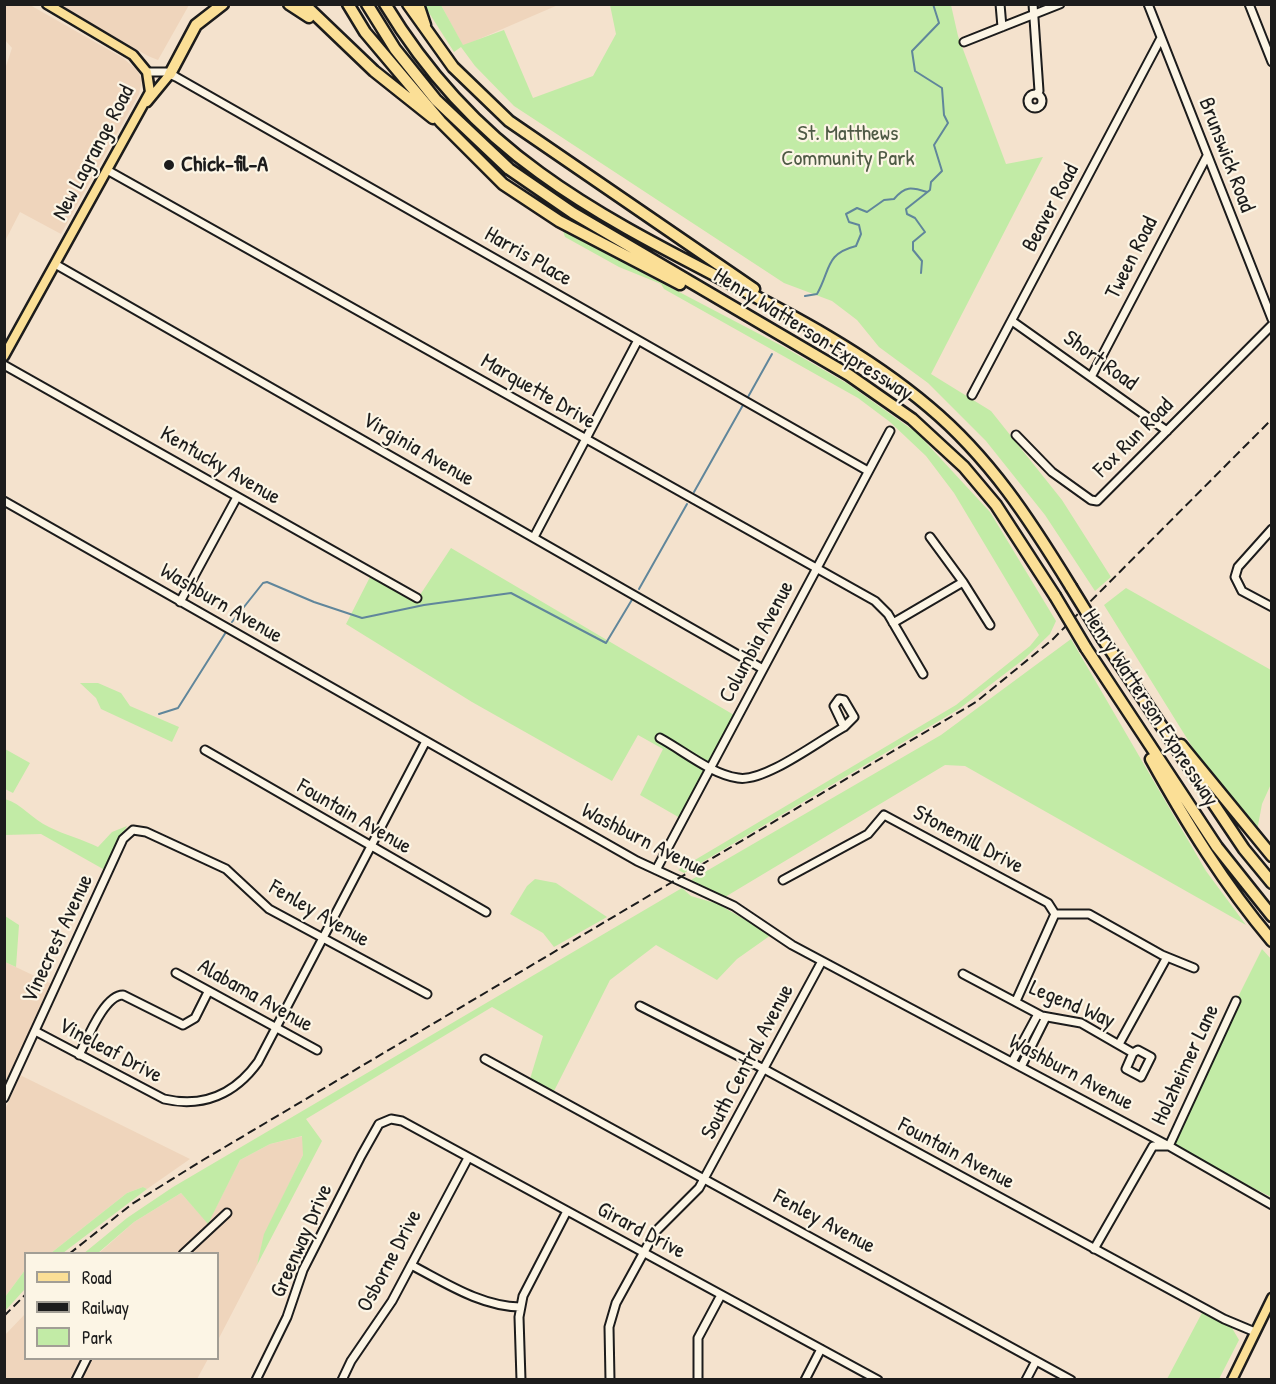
<!DOCTYPE html>
<html>
<head>
<meta charset="utf-8">
<style>
	body { margin:0 }
	#map { position:relative; width:1276px; height:1384px; overflow:hidden; background:#f4e2cd; font-family:"Patrick Hand",sans-serif }
	canvas { display:block }
	.frame { position:absolute; inset:0; border:6px solid #1c1c1c; pointer-events:none }
	.legend { position:absolute; left:24px; top:1252px; width:195px; height:108px; box-sizing:border-box; background:#fcf5e5; border:2px solid #a29e95; margin:0; padding:8px 10px; list-style:none; font-size:18px; color:#1c1c1c }
	.legend li { display:flex; align-items:center; gap:12px; height:30px }
	.legend b { width:30px; border:2px solid #a29e95 }
</style>
</head>
<body>
<div id="map">
<canvas width="1276" height="1384"></canvas>
<div class="frame"></div>
<ul class="legend">
<li><b style="height:8px;background:#fbdf96"></b>Road</li>
<li><b style="height:8px;background:#1c1c1c"></b>Railway</li>
<li><b style="height:16px;background:#c2eba6"></b>Park</li>
</ul>
</div>
<script>
const context = document.querySelector('canvas').getContext('2d');
context.lineJoin = 'round';
function fill(path, color) { context.fillStyle = color; context.fill(path, 'evenodd'); }
function trace(path, color, width, dash) { context.strokeStyle = color; context.lineWidth = width; context.lineCap = dash ? 'butt' : 'round'; context.setLineDash(dash || []); context.stroke(path); }
function label(font, color, halo, rows, align = 'center') {
  context.font = font + ' "Patrick Hand",sans-serif'; context.lineWidth = 4.5; context.setLineDash([]); context.textBaseline = 'middle'; context.strokeStyle = halo; context.fillStyle = color; for (const [text, x, y, turn = 0] of rows) {
    context.save(); context.translate(x, y); context.rotate((+turn || 0) * Math.PI / 180); context.textAlign = isNaN(turn) ? turn : align; if (halo) context.strokeText(text, 0, 0); context.fillText(text, 0, 0); context.restore();
  }
}
fill(new Path2D(`
	M 5,4 L 30,5 L 123,58 L 137,70 L 142,80 L 139,94 L 61,234 L 20,212 L 5,241 L 4,72 L 12,48 L 5,40 Z
	M 60,5 L 189,5 L 158,60 L 148,56 Z
	M 441,5 L 558,5 L 463,46 Z
	M 5,962 L 54,985 L 5,1092 Z
	M 20,1075 L 190,1159 L 147,1189 L 143,1187 L 127,1193 L 51,1253 L 26,1254 L 25,1270 L 5,1297 L 5,1110 Z
	M 303,1136 L 303,1155 L 265,1234 L 257,1265 L 218,1340 L 218,1254 L 98,1254 L 134,1222 L 181,1193 L 208,1223 L 240,1160 L 270,1144 Z
	M 25,1314 L 26,1358 L 208,1359 L 197,1379 L 5,1379 L 4,1336 Z`), '#efd5bc');
fill(new Path2D(`
	M 424,5 L 441,5 L 463,45 L 504,30 L 533,98 L 593,76 L 616,34 L 610,5 L 951,5 L 958,36 L 1006,164 L 1043,157 L 931,374 L 991,411 L 1062,500 L 1111,577 L 1095,591 L 1045,515 L 986,441 L 928,383 L 879,347 L 857,320 L 832,301 L 784,283 L 514,106 L 475,66 L 461,47 L 454,52 Z
	M 563,231 L 784,347 L 848,384 L 917,433 L 990,512 L 1056,621 L 1050,634 L 1024,659 L 959,709 L 684,873 L 678,870 L 956,705 L 1030,646 L 1039,635 L 954,493 L 926,456 L 890,422 L 858,398 L 664,289 L 661,284 L 619,267 L 565,237 Z
	M 451,548 L 734,715 L 680,818 L 640,795 L 663,749 L 638,735 L 612,781 L 472,702 L 346,624 L 370,577 L 416,601 Z
	M 1126,588 L 1271,670 L 1271,784 L 1262,804 L 1257,831 L 1196,753 L 1104,605 Z
	M 1071,639 L 1206,871 L 1246,925 L 965,766 L 945,765 L 725,897 L 691,880 L 941,735 Z
	M 80,683 L 98,683 L 121,693 L 130,706 L 179,727 L 172,742 L 101,709 L 96,698 Z
	M 5,749 L 30,763 L 13,793 L 5,789 Z
	M 5,799 C 22,804 32,819 49,827 C 65,835 82,839 98,847 L 112,832 L 127,826 L 103,869 L 41,834 L 5,835 Z
	M 535,879 L 556,883 L 607,917 L 554,947 L 543,933 L 510,914 L 527,886 Z
	M 682,888 L 691,896 L 718,904 L 771,935 L 737,959 L 717,980 L 656,945 L 610,980 L 553,1093 L 530,1079 L 543,1036 L 492,1007 L 306,1119 L 322,1141 L 257,1265 L 264,1234 L 303,1155 L 302,1136 L 270,1144 L 240,1160 L 208,1224 L 181,1193 L 134,1222 L 98,1253 L 83,1254 L 127,1218 L 173,1187 Z
	M 5,916 L 19,925 L 16,967 L 5,962 Z
	M 1262,949 L 1272,960 L 1271,1197 L 1165,1143 Z
	M 143,1187 L 147,1189 L 63,1253 L 51,1253 L 127,1193 Z
	M 25,1270 L 25,1289 L 5,1311 L 5,1297 Z
	M 1203,1311 L 1232,1328 L 1239,1340 L 1219,1379 L 1167,1379 Z`), '#c2eba6');
trace(new Path2D(`
	M 921,273 L 922,261 L 913,250 L 913,242 L 925,232 L 915,218 L 907,214 L 906,209 L 930,190 L 931,182 L 942,171 L 934,145 L 948,123 L 944,115 L 942,88 L 915,71 L 912,51 L 939,23 L 933,4
	M 805,296 L 817,294 C 831,269 825,254 856,246 L 861,234 L 859,225 L 849,222 L 846,214 L 857,208 L 867,212 L 884,200 L 894,199 C 905,186 911,187 927,192
	M 748,397 L 772,354
	M 694,492 L 743,405
	M 639,589 L 687,504
	M 232,622 L 263,583 L 267,582 L 314,602 L 362,618 L 424,605 L 511,593 L 606,643 L 633,598
	M 159,714 L 178,708 L 226,632`), '#60869b', 2);
const minor = new Path2D(`
	M 1000,4 L 1002,27
	M 1033,4 L 1039,91 L 1037,94
	M 1148,4 L 1272,319
	M 1249,4 L 1272,62
	M 964,42 L 1060,4
	M 147,72 L 166,72 L 176,77 L 868,471
	M1028 101a7 7 0 1 1 14 0a7 7 0 1 1-14 0Z
	M 107,170 L 875,601 L 888,614 L 923,674
	M 55,264 L 763,669
	M 1012,321 L 1167,431
	M 4,365 L 417,598
	M 1091,377 L 1207,156
	M 972,395 L 1161,38
	M 1016,435 L 1052,472 L 1091,500 L 1097,501 L 1272,325
	M 4,501 L 637,861 L 734,906 L 792,945 L 1169,1146 L 1272,1205
	M 1272,529 L 1238,567 L 1235,577 L 1242,591 L 1272,607
	M 534,537 L 638,340
	M 930,537 L 963,582 L 990,625
	M 180,602 L 237,497
	M 893,623 L 963,582
	M 660,738 C 684,751 711,774 738,778 C 764,783 820,740 844,727 L 854,717 L 844,700 L 839,699 L 834,706 L 844,727
	M 205,750 L 486,912
	M 656,870 L 890,431
	M 783,880 L 868,834 L 884,815 L 1048,903 L 1055,914
	M 1055,914 L 1089,914 L 1162,955 L 1194,968
	M 176,973 L 317,1050
	M 963,974 L 1042,1016 L 1081,1023 L 1133,1053 L 1138,1050 L 1151,1057 L 1141,1077 L 1126,1069 L 1133,1053
	M 1016,1001 L 1055,914
	M 640,1006 L 764,1069 L 1224,1319 L 1255,1332
	M 35,1031 L 164,1099 C 203,1108 235,1094 258,1062 L 426,741
	M 1119,1044 L 1167,957
	M 79,1055 C 87,1040 104,995 123,995 L 183,1025 L 195,1018 L 208,992
	M 485,1059 L 1071,1380
	M 1012,1062 L 1038,1014
	M 1021,1067 L 1046,1017
	M 4,1098 L 123,839 L 133,830 L 146,832 L 226,869 L 269,909 L 427,994
	M 1094,1249 L 1153,1146 L 1169,1146 L 1236,1001
	M 183,1254 L 227,1213
	M 411,1265 C 446,1283 480,1306 520,1307
	M 76,1380 L 87,1358
	M 256,1380 L 287,1317 L 303,1270 L 361,1156 L 379,1124 L 391,1119 L 402,1121 L 878,1380
	M 342,1380 L 351,1361 L 392,1301 L 468,1158
	M 521,1380 L 519,1317 L 523,1296 L 567,1211
	M 610,1380 L 609,1327 L 616,1303 L 655,1232 L 699,1188 L 822,961
	M 698,1380 L 698,1338 L 721,1295
	M 805,1380 L 821,1349
	M 1026,1380 L 1036,1361`);
const major = new Path2D(`
	M 147,102 L 170,74
	M 4,356 L 150,92 L 147,72 L 133,55 L 47,4
	M 1232,1380 L 1272,1298`);
const highway = new Path2D(`
	M 289,4 L 309,17
	M 304,4 L 374,71 L 433,118
	M 348,4 L 365,32 L 441,122 L 503,184 L 559,221 L 680,284
	M 367,4 L 395,49 L 436,100 L 509,169 L 573,213 L 849,375 L 912,419 L 964,467 L 996,505 L 1055,596
	M 385,4 C 425,70 477,128 540,173 C 662,262 813,309 929,407 C 990,458 1030,520 1071,587
	M 408,4 L 453,67 L 509,121 L 754,289
	M 418,4 L 425,25
	M 170,74 L 196,25 L 223,4
	M 1103,639 L 1244,849 L 1272,883
	M 1086,648 L 1217,847 L 1272,916
	M 1181,745 L 1272,856
	M 1151,759 C 1187,824 1224,884 1272,941`);
trace(minor, '#1c1c1c', 11);
trace(major, '#1c1c1c', 13);
trace(highway, '#1c1c1c', 15);
trace(minor, '#fcf5e5', 7);
trace(major, '#fbdf96', 8);
trace(highway, '#fbdf96', 10);
trace(new Path2D(`
	M 69,1254 L 132,1204 L 203,1160 L 976,702 L 1052,640 L 1272,419
	M 4,1316 L 26,1294`), '#1c1c1c', 2, [9, 4.5]);
const highwayBridge = new Path2D(`
	M 1071,587 L 1103,639
	M 1055,596 L 1086,648`);
trace(highwayBridge, '#1c1c1c', 15, []);
trace(highwayBridge, '#fbdf96', 10);
for (const [x, y, r, color] of [
	[169,165,6,"#1c1c1c"]
]) { const dot = new Path2D(); dot.arc(x, y, r, 0, 2 * Math.PI); context.fillStyle = color; context.fill(dot); trace(dot, '#fcf5e5', 2); }
label('22px', '#4e5a45', '#fcf5e5', [
	["St. Matthews",848,134],
	["Community Park",848,159]
]);
label('22px', '#1c1c1c', '#fcf5e5', [
	["New Lagrange Road",94,153,-62],
	["Brunswick Road",1226,155,69],
	["Beaver Road",1051,208,-62],
	["Harris Place",528,257,30],
	["Tween Road",1132,258,-63],
	["Henry Watterson Expressway",813,335,32],
	["Short Road",1100,361,36],
	["Marquette Drive",538,392,30],
	["Fox Run Road",1134,438,-45],
	["Virginia Avenue",418,450,30],
	["Kentucky Avenue",220,466,30],
	["Washburn Avenue",221,604,30],
	["Columbia Avenue",757,642,-62],
	["Henry Watterson Expressway",1150,708,57],
	["Fountain Avenue",354,817,30],
	["Stonemill Drive",968,840,28],
	["Washburn Avenue",644,841,27],
	["Fenley Avenue",319,914,30],
	["Vinecrest Avenue",58,939,-65],
	["Alabama Avenue",255,996,29],
	["Legend Way",1072,1005,23],
	["Vineleaf Drive",110,1051,28],
	["South Central Avenue",748,1062,-62],
	["Holzheimer Lane",1186,1065,-65],
	["Washburn Avenue",1071,1073,28],
	["Fountain Avenue",956,1154,28],
	["Fenley Avenue",824,1222,28],
	["Girard Drive",641,1231,28],
	["Greenway Drive",302,1241,-66],
	["Osborne Drive",390,1261,-62]
]);
label('bold 22px', '#1c1c1c', '#fcf5e5', [
	["Chick-fil-A",181,165]
], 'left');
</script>
</body>
</html>
